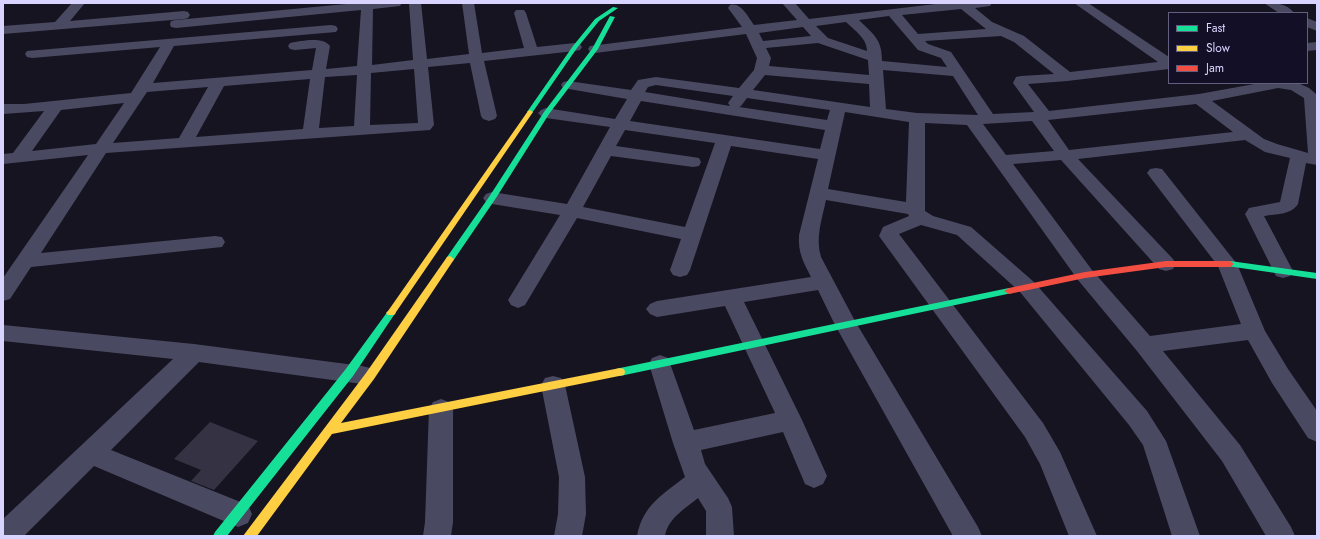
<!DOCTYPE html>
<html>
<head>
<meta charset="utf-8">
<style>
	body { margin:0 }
	#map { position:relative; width:1320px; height:539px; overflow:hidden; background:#161421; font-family:Jost,sans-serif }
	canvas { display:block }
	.frame { position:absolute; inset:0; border:4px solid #d9d4ff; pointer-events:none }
	.legend { position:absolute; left:1168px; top:12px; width:140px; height:72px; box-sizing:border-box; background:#130f26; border:1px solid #625e7d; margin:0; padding:5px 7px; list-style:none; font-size:12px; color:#d9d4ff }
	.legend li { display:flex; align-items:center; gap:8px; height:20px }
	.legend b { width:20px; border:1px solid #625e7d }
</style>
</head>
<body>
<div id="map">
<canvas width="1320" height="539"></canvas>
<div class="frame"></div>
<ul class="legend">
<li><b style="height:5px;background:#16e098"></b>Fast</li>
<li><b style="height:5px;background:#ffcf43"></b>Slow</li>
<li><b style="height:5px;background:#f24e42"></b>Jam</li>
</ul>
</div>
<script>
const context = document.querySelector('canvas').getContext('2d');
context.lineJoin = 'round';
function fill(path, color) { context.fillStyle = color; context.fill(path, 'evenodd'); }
fill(new Path2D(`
	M 210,422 L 258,441 L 214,490 L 191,481 L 201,470 L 174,459 Z`), '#343243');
fill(new Path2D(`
	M 72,3 L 85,3 L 70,21 L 184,11 L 188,12 L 190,15 L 188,18 L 184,19 L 3,34 L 3,26 L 55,22 Z
	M 357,3 L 402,3 L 400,6 L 373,9 L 372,65 L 413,60 L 409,3 L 421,3 L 427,59 L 469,54 L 462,3 L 474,3 L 482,53 L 524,48 L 514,13 L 516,10 L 524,10 L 526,13 L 537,47 L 575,43 L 580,44 L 582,47 L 580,50 L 575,51 L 484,61 L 497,116 L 495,119 L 489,121 L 483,119 L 481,116 L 470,63 L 428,67 L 434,125 L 430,130 L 106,153 L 41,253 L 215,236 L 222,237 L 225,242 L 222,247 L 31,267 L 10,299 L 3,301 L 3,278 L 88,155 L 3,164 L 3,154 L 13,153 L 44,111 L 3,114 L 3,104 L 24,104 L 131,93 L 160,47 L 32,58 L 27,57 L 25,54 L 27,51 L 331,25 L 336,26 L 338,29 L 336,32 L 174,46 L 153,83 L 312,70 L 316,48 L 295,50 L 290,49 L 288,46 L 290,43 C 301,41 323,36 330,46 L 326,69 L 357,66 L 361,10 L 176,28 L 171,27 L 170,24 L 171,21 L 176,20 ZM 414,69 L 418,123 L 370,125 L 371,73 ZM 357,75 L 354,126 L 319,128 L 325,77 ZM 310,79 L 303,129 L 196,137 L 224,86 ZM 208,87 L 179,138 L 113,143 L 147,92 ZM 124,103 L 96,144 L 32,151 L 61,110 Z
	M 782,3 L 795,3 L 809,19 L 944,3 L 992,3 L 990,6 L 975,8 L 992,22 L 1024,36 L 1070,72 L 1158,62 L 1074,3 L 1088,3 L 1169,57 L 1169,69 L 1067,81 L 1028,84 L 1049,111 L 1199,94 L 1260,83 L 1298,83 L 1309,88 L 1316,94 L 1317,165 L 1306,163 L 1298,204 C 1291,215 1276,214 1264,216 L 1293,271 L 1290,276 L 1283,278 L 1276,276 L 1245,214 L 1249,208 L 1280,202 L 1290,158 L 1265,152 L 1245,140 L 1078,159 L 1173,259 L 1176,264 L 1173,269 L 1166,271 L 1159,269 L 1061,160 L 1013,164 L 1092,270 L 1150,336 L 1241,324 L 1218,266 L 1150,177 L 1147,173 L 1150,169 L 1156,168 L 1162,169 L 1237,264 L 1265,331 L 1288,369 L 1317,411 L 1317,442 L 1308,438 L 1272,383 L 1248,340 L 1163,351 L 1240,445 L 1291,527 L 1295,536 L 1266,536 L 1222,461 L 1137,351 L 1078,280 L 967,125 L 925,123 L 925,211 L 933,216 L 971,227 L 1034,282 L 1147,411 L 1166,441 L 1200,536 L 1172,536 L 1143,445 L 1129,425 L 1020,292 L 957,235 L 921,225 L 899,234 L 1043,423 L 1060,452 L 1097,536 L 1069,536 L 1040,464 L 1025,437 L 879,236 L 883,227 L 909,216 L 908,214 L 826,200 C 822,219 815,238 821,257 L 855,321 L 978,527 L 982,536 L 953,536 L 835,325 L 818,290 L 744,302 L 802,420 L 827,476 L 823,484 L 814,488 L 805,484 L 783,432 L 701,450 L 705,464 L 728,498 L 732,507 L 734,536 L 706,536 L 706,511 L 698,498 C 685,509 668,518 665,536 L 637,536 C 643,505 662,495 685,477 L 673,443 L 649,364 L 652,358 L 660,355 L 668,358 L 694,430 L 775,413 L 725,306 L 657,317 L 650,314 L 646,309 L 650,304 L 657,301 L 811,277 C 803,261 798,253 799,235 L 818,159 L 731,146 L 690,270 L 687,275 L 680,277 L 673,275 L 670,270 L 681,239 L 577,218 L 525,305 L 518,308 L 511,305 L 508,300 L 560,215 L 492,204 L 486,202 L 483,198 L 486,194 L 492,192 L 567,204 L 610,127 L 546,118 L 541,116 L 538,113 L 541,110 L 546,108 L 615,119 L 627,99 L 563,88 L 561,85 L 563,82 L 568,81 L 631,90 L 638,80 L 656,77 L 739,88 L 754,70 L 757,58 L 746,34 L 595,53 L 590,52 L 588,49 L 590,46 L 742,27 L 728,8 L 730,5 C 741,2 748,17 754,25 L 797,20 ZM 961,9 L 986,29 L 918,34 L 902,15 ZM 889,16 L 918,50 L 941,58 L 947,67 L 882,61 C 882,39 874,35 859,20 ZM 846,22 C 854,30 867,38 867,51 L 828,38 L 816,26 ZM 803,27 L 811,36 L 763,41 L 759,33 ZM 1001,36 L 1014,42 L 1054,74 L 1021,76 L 1016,77 L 1013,83 L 1034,112 L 993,114 L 951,52 L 928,44 L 925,41 ZM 818,43 L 868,60 L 869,75 L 769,66 L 771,58 L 766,48 ZM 883,70 L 953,76 L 978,115 L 917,113 L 886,109 ZM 765,75 L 869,84 L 870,107 L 753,90 ZM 656,85 L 733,96 L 728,103 L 730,106 L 645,92 L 648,87 ZM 1278,88 L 1291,90 L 1304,98 L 1308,153 L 1277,144 L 1264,139 L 1212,101 ZM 747,98 L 830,110 L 827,120 L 739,107 L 741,106 ZM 641,101 L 825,130 L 820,149 L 630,121 ZM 1196,104 L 1233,132 L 1069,150 L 1048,120 ZM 845,112 L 909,122 L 906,202 L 828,189 ZM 1032,121 L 1054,151 L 1006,155 L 983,124 ZM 625,130 L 715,143 L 685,227 L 583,207 L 611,156 L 693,167 L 699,166 L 701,162 L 699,158 L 693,157 L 616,146 Z
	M 1264,3 C 1275,3 1287,3 1294,13 L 1279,13 Z
	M 1307,18 L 1317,22 L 1317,31 L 1307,27 Z
	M 1317,42 L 1317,50 L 1307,51 L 1307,43 Z
	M 3,325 L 194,344 L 362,366 L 370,368 L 374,375 L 370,382 L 362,384 L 199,362 L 111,450 L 248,505 L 252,514 L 248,523 L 238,527 L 94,466 L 24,536 L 3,536 L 3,519 L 173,359 L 3,341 Z
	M 553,376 L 561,378 L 565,385 L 585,477 L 586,514 L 582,536 L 554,536 L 558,514 L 559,477 L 541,385 L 545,378 Z
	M 441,399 L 449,402 L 453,409 L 453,522 L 451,536 L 423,536 L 425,522 L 429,409 L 433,402 Z`), '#4a4962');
fill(new Path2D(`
	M 613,7 L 618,8 L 599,21 L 577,48 L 532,113 L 528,113 L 527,112 L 573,46 L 595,19 Z
	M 610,16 L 615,17 L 598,49 L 549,114 L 496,198 L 453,261 L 447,261 L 446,259 L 447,257 L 489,197 L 544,112 L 592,49 Z
	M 1230,261 L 1317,273 L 1317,279 L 1227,266 L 1226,264 Z
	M 1009,288 L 1012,289 L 1014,291 L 1012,293 L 620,376 L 616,375 L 615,372 L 616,369 L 620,368 Z
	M 391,309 L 394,311 L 396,313 L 394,315 L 353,376 L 227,536 L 213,536 L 215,532 L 345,370 L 388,311 Z`), '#16e098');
fill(new Path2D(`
	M 530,110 L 533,112 L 394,315 L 388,315 L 386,313 L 388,311 L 528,111 Z
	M 450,256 L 454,259 L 453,261 L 374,379 L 341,423 L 620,368 L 624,369 L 625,372 L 624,375 L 332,434 L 257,536 L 243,536 L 366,373 L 447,257 Z`), '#ffcf43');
fill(new Path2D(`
	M 1166,261 L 1230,261 L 1234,264 L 1230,267 L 1166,267 L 1085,278 L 1009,294 L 1004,291 L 1009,288 L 1085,272 Z`), '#f24e42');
</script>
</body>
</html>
